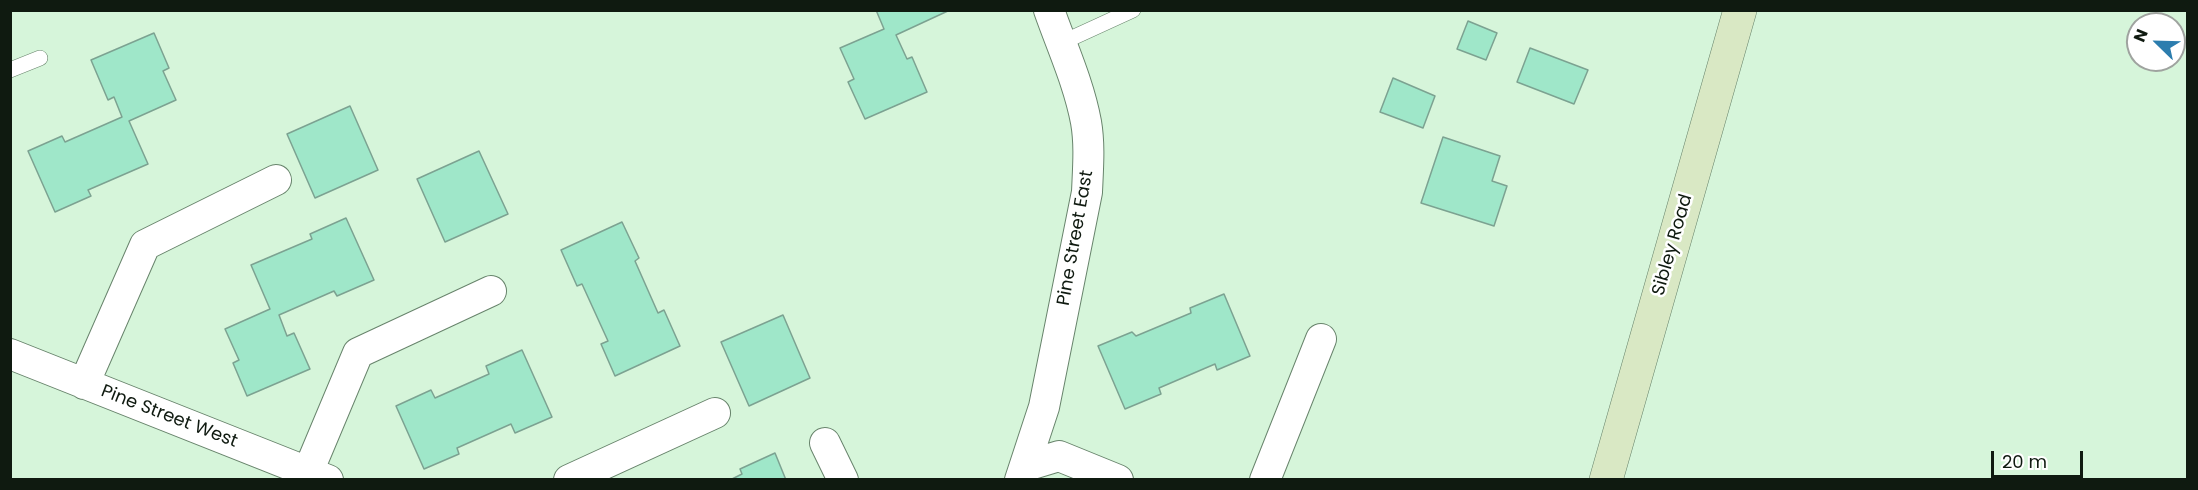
<!DOCTYPE html>
<html>
<head>
<meta charset="utf-8">
<style>
	body { margin:0 }
	#map { position:relative; width:2198px; height:490px; overflow:hidden; background:#d6f5da; font-family:Poppins,sans-serif }
	canvas { display:block }
	.frame { position:absolute; inset:0; border:12px solid #0f1a10; pointer-events:none }
	.north { position:absolute; left:2126px; top:12px; width:60px; height:60px; box-sizing:border-box; background:#fff; border:2px solid #9fa39f; border-radius:50%; rotate:293deg; font-size:16px; font-weight:700; line-height:24px; text-align:center; color:#0f1a10 }
	.north::after { content:''; display:block; margin:auto; width:21px; height:27px; background:#2c7dae; clip-path:polygon(50% 0,100% 100%,50% 72%,0 100%) }
	.scale { position:absolute; left:1991px; top:451px; width:92px; height:27px; box-sizing:border-box; border:3px solid #0f1a10; border-top:0; padding-left:8px; font-size:18px; line-height:21px; white-space:nowrap; color:#0f1a10; -webkit-text-stroke:4px #fff; paint-order:stroke }
</style>
</head>
<body>
<div id="map">
<canvas width="2198" height="490"></canvas>
<div class="frame"></div>
<div class="north">N</div>
<div class="scale">20 m</div>
</div>
<script>
const context = document.querySelector('canvas').getContext('2d');
context.lineJoin = 'round';
function fill(path, color) { context.fillStyle = color; context.fill(path, 'evenodd'); }
function trace(path, color, width, dash) { context.strokeStyle = color; context.lineWidth = width; context.lineCap = dash ? 'butt' : 'round'; context.setLineDash(dash || []); context.stroke(path); }
function label(font, color, halo, rows, align = 'center') {
  context.font = font + ' Poppins,sans-serif'; context.lineWidth = 5; context.setLineDash([]); context.textBaseline = 'middle'; context.strokeStyle = halo; context.fillStyle = color; for (const [text, x, y, turn = 0] of rows) {
    context.save(); context.translate(x, y); context.rotate((+turn || 0) * Math.PI / 180); context.textAlign = isNaN(turn) ? turn : align; if (halo) context.strokeText(text, 0, 0); context.fillText(text, 0, 0); context.restore();
  }
}
const building = new Path2D(`
	M 876,10 L 950,10 L 896,35 L 907,59 L 912,57 L 927,92 L 865,119 L 848,82 L 854,79 L 840,48 L 884,29 Z
	M 1468,21 L 1497,33 L 1486,60 L 1457,49 Z
	M 154,33 L 169,68 L 163,71 L 176,100 L 129,121 L 148,164 L 88,190 L 91,196 L 55,212 L 28,151 L 62,136 L 65,142 L 122,117 L 114,97 L 108,100 L 91,60 Z
	M 1530,48 L 1588,70 L 1574,104 L 1517,82 Z
	M 1393,78 L 1435,96 L 1423,128 L 1380,112 Z
	M 350,106 L 378,170 L 315,198 L 287,134 Z
	M 1443,137 L 1500,156 L 1492,181 L 1507,186 L 1494,226 L 1421,203 Z
	M 479,151 L 508,214 L 445,242 L 417,179 Z
	M 346,218 L 374,280 L 337,296 L 334,291 L 279,315 L 287,336 L 294,333 L 310,369 L 247,396 L 233,363 L 239,360 L 225,329 L 270,309 L 251,265 L 312,239 L 310,234 Z
	M 622,222 L 639,258 L 635,261 L 658,313 L 664,310 L 680,346 L 615,376 L 601,344 L 608,341 L 582,284 L 577,286 L 561,250 Z
	M 1224,294 L 1250,356 L 1217,370 L 1215,364 L 1159,388 L 1161,394 L 1125,409 L 1098,346 L 1132,332 L 1136,336 L 1191,313 L 1190,308 Z
	M 783,315 L 810,378 L 749,406 L 721,342 Z
	M 522,350 L 552,417 L 515,433 L 511,424 L 457,448 L 459,454 L 424,469 L 396,406 L 431,390 L 435,398 L 489,374 L 486,366 Z
	M 775,453 L 786,480 L 730,480 L 742,474 L 740,469 Z`);
fill(building, '#9fe7c9');
trace(building, '#7ca291', 1.5);
const lane = new Path2D(`
	M 1061,43 L 1133,10
	M 10,70 L 40,58`);
const street = new Path2D(`
	M 10,354 L 328,480
	M 84,384 L 145,245 L 276,180
	M 825,443 L 843,480
	M 1026,466 L 1059,456 L 1118,480
	M 308,472 L 358,353 L 491,291
	M 569,480 L 715,413
	M 1020,480 L 1044,407 L 1087,192 C 1088,168 1090,145 1086,122 C 1079,84 1062,47 1049,10
	M 1265,480 L 1321,339`);
const secondary = new Path2D(`
	M 1606,480 L 1740,10`);
trace(lane, '#68846c', 16);
trace(street, '#68846c', 32);
trace(secondary, '#68846c', 34);
trace(lane, '#fff', 15);
trace(street, '#fff', 30);
trace(secondary, '#d9e8c4', 33);
label('18px', '#0f1a10', '#fff', [
	["Pine Street East",1076,238,-80],
	["Sibley Road",1673,245,-74],
	["Pine Street West",169,417,21]
]);
</script>
</body>
</html>
